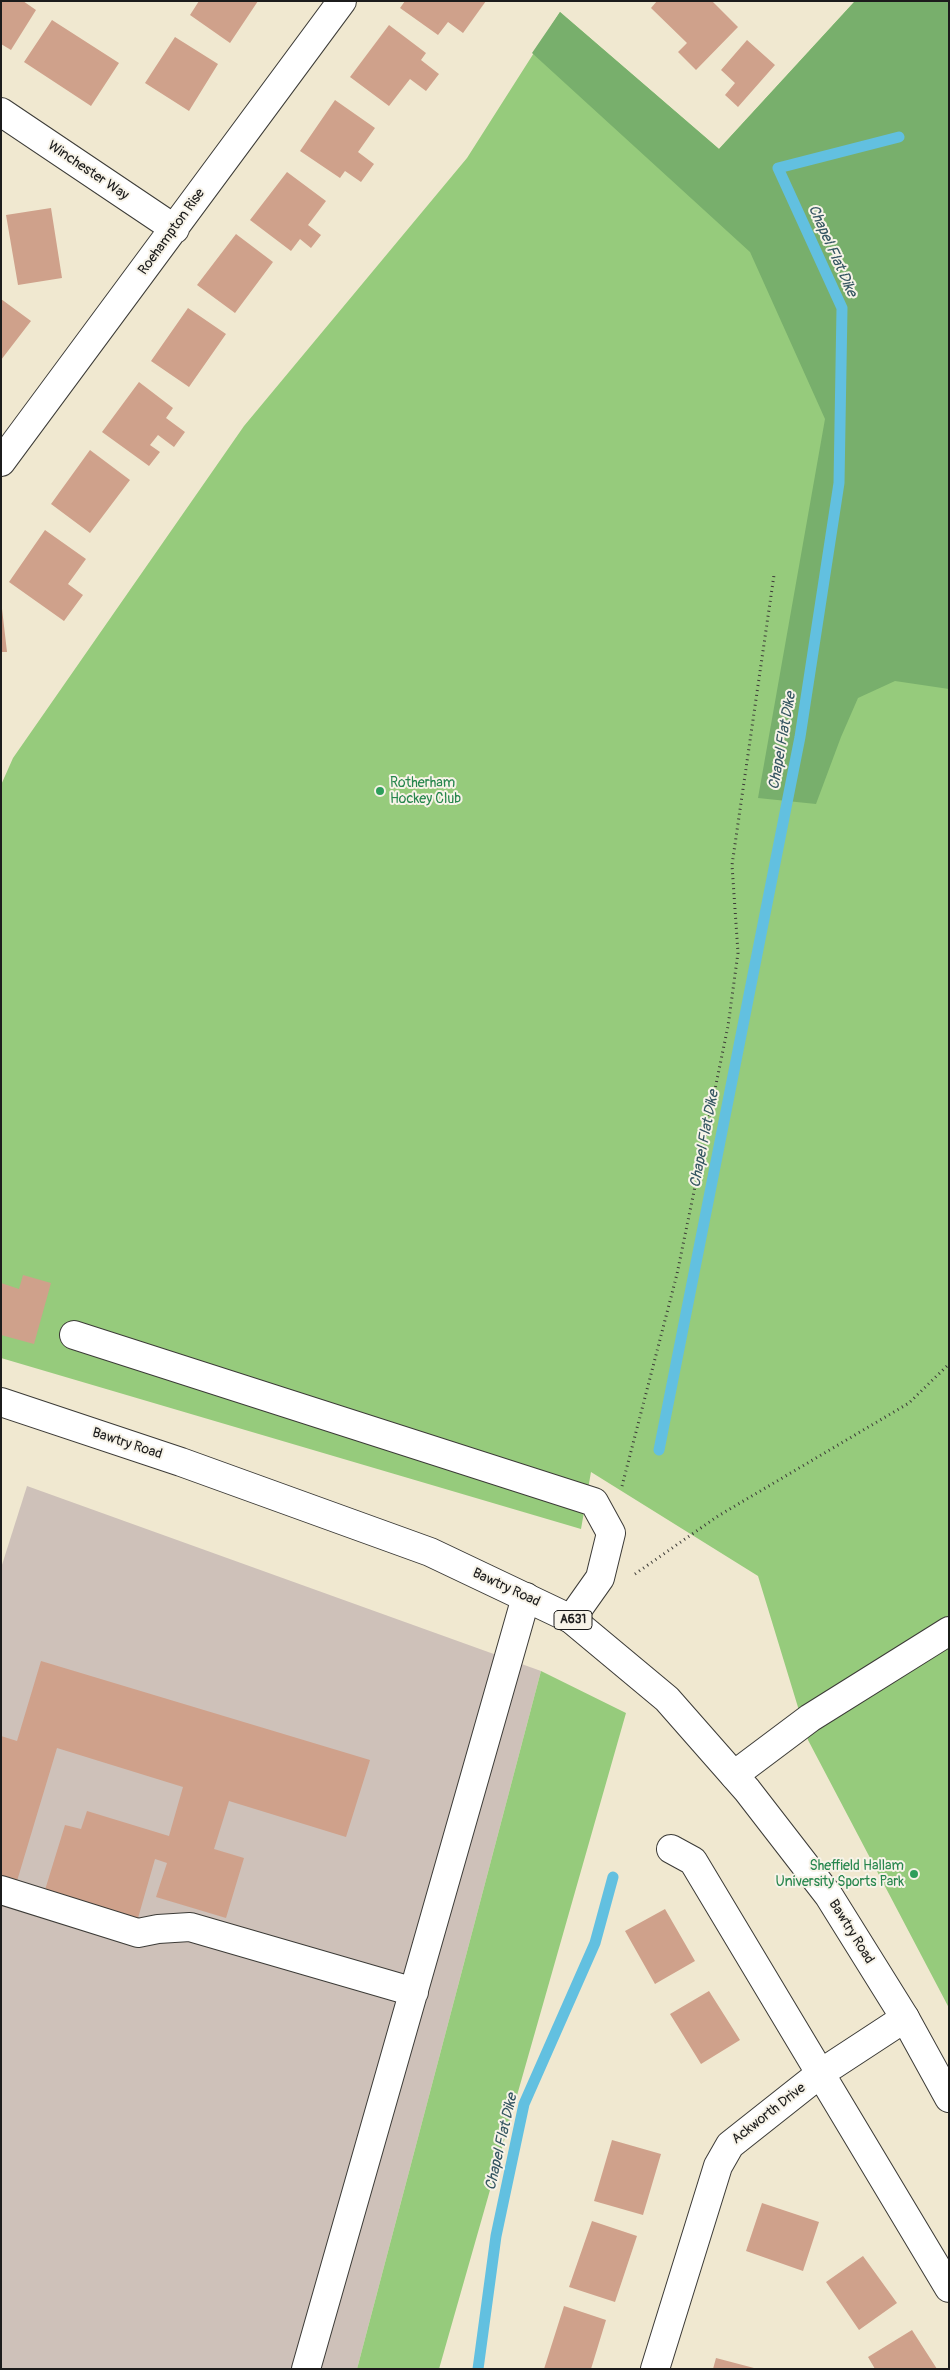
<!DOCTYPE html>
<html>
<head>
<meta charset="utf-8">
<style>
	body { margin:0 }
	#map { position:relative; width:950px; height:2370px; overflow:hidden; background:#f0e8d0; font-family:Pangolin,sans-serif }
	canvas { display:block }
	.frame { position:absolute; inset:0; border:2px solid #1c1c1c; pointer-events:none }
</style>
</head>
<body>
<div id="map">
<canvas width="950" height="2370"></canvas>
<div class="frame"></div>
</div>
<script>
const context = document.querySelector('canvas').getContext('2d');
context.lineJoin = 'round';
function fill(path, color) { context.fillStyle = color; context.fill(path, 'evenodd'); }
function trace(path, color, width, dash) { context.strokeStyle = color; context.lineWidth = width; context.lineCap = dash ? 'butt' : 'round'; context.setLineDash(dash || []); context.stroke(path); }
function label(font, color, halo, rows, align = 'center') {
  context.font = font + ' Pangolin,sans-serif'; context.lineWidth = 4; context.setLineDash([]); context.textBaseline = 'middle'; context.strokeStyle = halo; context.fillStyle = color; for (const [text, x, y, turn = 0] of rows) {
    context.save(); context.translate(x, y); context.rotate((+turn || 0) * Math.PI / 180); context.textAlign = isNaN(turn) ? turn : align; if (halo) context.strokeText(text, 0, 0); context.fillText(text, 0, 0); context.restore();
  }
}
fill(new Path2D(`
	M 27,1486 L 541,1671 L 357,2369 L 1,2369 L 1,1568 Z`), '#cec1b9');
fill(new Path2D(`
	M 855,1 L 949,1 L 949,2008 L 808,1740 L 758,1576 L 591,1472 L 581,1529 L 1,1358 L 1,785 L 13,758 L 244,426 L 467,158 L 560,12 L 719,149 Z
	M 541,1671 L 626,1713 L 439,2369 L 357,2369 Z`), '#96cb7c');
fill(new Path2D(`
	M 855,1 L 949,1 L 949,689 L 895,681 L 858,698 L 841,737 L 816,804 L 758,798 L 825,419 L 750,252 L 532,53 L 560,12 L 719,149 Z`), '#78af6c');
trace(new Path2D(`
	M 659,1450 L 800,737 L 839,483 L 842,308 L 778,168 L 899,137
	M 478,2369 L 496,2236 L 524,2104 L 595,1943 L 613,1877`), '#62c0e0', 11);
fill(new Path2D(`
	M 1,1 L 23,1 L 36,10 L 11,50 L 1,44 Z
	M 199,1 L 258,1 L 230,43 L 190,15 Z
	M 405,1 L 486,1 L 463,33 L 448,22 L 438,35 L 400,8 Z
	M 657,1 L 712,1 L 738,27 L 696,70 L 678,52 L 687,43 L 651,8 Z
	M 52,20 L 119,63 L 91,106 L 24,62 Z
	M 389,25 L 426,53 L 421,60 L 439,74 L 426,91 L 410,79 L 389,106 L 350,77 Z
	M 175,37 L 218,64 L 189,111 L 145,83 Z
	M 747,40 L 775,65 L 738,107 L 725,95 L 735,83 L 721,70 Z
	M 335,100 L 375,128 L 358,152 L 374,164 L 361,182 L 345,171 L 340,178 L 300,151 Z
	M 287,172 L 326,201 L 308,225 L 321,235 L 311,248 L 300,239 L 291,251 L 250,220 Z
	M 51,208 L 62,278 L 18,285 L 6,215 Z
	M 236,234 L 273,262 L 235,313 L 197,285 Z
	M 1,299 L 31,321 L 1,360 Z
	M 188,308 L 226,334 L 189,387 L 151,361 Z
	M 139,382 L 173,408 L 166,418 L 185,432 L 174,447 L 158,435 L 150,445 L 160,452 L 149,466 L 102,432 Z
	M 90,450 L 130,480 L 90,533 L 51,504 Z
	M 45,530 L 86,559 L 68,584 L 83,595 L 64,621 L 9,582 Z
	M 1,600 L 7,652 L 1,652 Z
	M 23,1275 L 51,1283 L 34,1344 L 1,1335 L 1,1283 L 19,1289 Z
	M 41,1661 L 370,1760 L 346,1837 L 229,1801 L 214,1849 L 244,1858 L 226,1918 L 156,1897 L 167,1863 L 155,1859 L 138,1918 L 45,1890 L 65,1825 L 81,1829 L 87,1811 L 169,1836 L 183,1787 L 57,1748 L 17,1881 L 1,1876 L 1,1736 L 17,1741 Z
	M 665,1909 L 695,1961 L 655,1984 L 625,1931 Z
	M 709,1991 L 740,2040 L 701,2064 L 670,2014 Z
	M 612,2140 L 661,2154 L 643,2215 L 594,2201 Z
	M 762,2203 L 819,2222 L 803,2271 L 746,2251 Z
	M 592,2221 L 637,2236 L 615,2302 L 569,2287 Z
	M 863,2256 L 897,2303 L 859,2330 L 826,2282 Z
	M 564,2306 L 606,2320 L 591,2369 L 544,2369 Z
	M 912,2330 L 937,2369 L 875,2369 L 868,2357 Z
	M 716,2358 L 754,2368 L 754,2369 L 713,2369 Z`), '#cfa18b');
const minor = new Path2D(`
	M 1,112 L 175,229
	M 1,462 L 342,1
	M 74,1335 L 594,1502 L 611,1533 L 600,1578 L 571,1619
	M 734,1775 L 810,1718 L 949,1631
	M 671,1849 L 693,1861 L 949,2288
	M 1,1890 L 138,1933 L 158,1929 L 190,1927 L 414,1992
	M 306,2369 L 526,1597
	M 655,2369 L 718,2166 L 730,2145 L 821,2073 L 905,2018`);
const major = new Path2D(`
	M 1,1402 L 181,1462 L 430,1552 L 571,1619 L 667,1699 L 747,1790 L 829,1896 L 905,2018 L 949,2098`);
trace(minor, '#3c3b37', 30);
trace(major, '#3c3b37', 30);
trace(new Path2D(`
	M 622,1486 L 677,1274 L 728,1026 L 738,953 L 732,865 L 774,575
	M 635,1574 L 718,1516 L 909,1403 L 949,1364`), '#3c3b37', 3, [1, 4]);
trace(minor, '#fff', 28);
trace(major, '#fff', 28);
for (const [x, y, r, color] of [
	[380,791,5,"#2e9e5b"],
	[914,1874,5,"#2e9e5b"]
]) { const dot = new Path2D(); dot.arc(x, y, r, 0, 2 * Math.PI); context.fillStyle = color; context.fill(dot); trace(dot, '#f7f3e8', 2); }
for (const [x, y, w] of [
	[573,1620,38]
]) { const box = new Path2D(); box.roundRect(x - w / 2, y - 9.5, w, 19, 4); context.fillStyle = '#f7f3e8'; context.fill(box); trace(box, '#1c1c1c', 1); }
label('bold 12px', '#1c1c1c', null, [
	["A631",573,1620]
]);
label('14px', '#1c1c1c', '#f7f3e8', [
	["Winchester Way",88,171,34],
	["Roehampton Rise",172,232,-54],
	["Bawtry Road",127,1444,18],
	["Bawtry Road",506,1588,25],
	["Bawtry Road",851,1932,58],
	["Ackworth Drive",769,2114,-38]
]);
label('14px', '#27864d', '#f7f3e8', [
	["Rotherham",390,783],
	["Hockey Club",390,799],
	["Sheffield Hallam",904,1866,"right"],
	["University Sports Park",904,1882,"right"]
], 'left');
label('italic 15px', '#345561', '#f7f3e8', [
	["Chapel Flat Dike",832,251,66],
	["Chapel Flat Dike",783,741,-80],
	["Chapel Flat Dike",705,1139,-79],
	["Chapel Flat Dike",502,2142,-77]
]);
</script>
</body>
</html>
